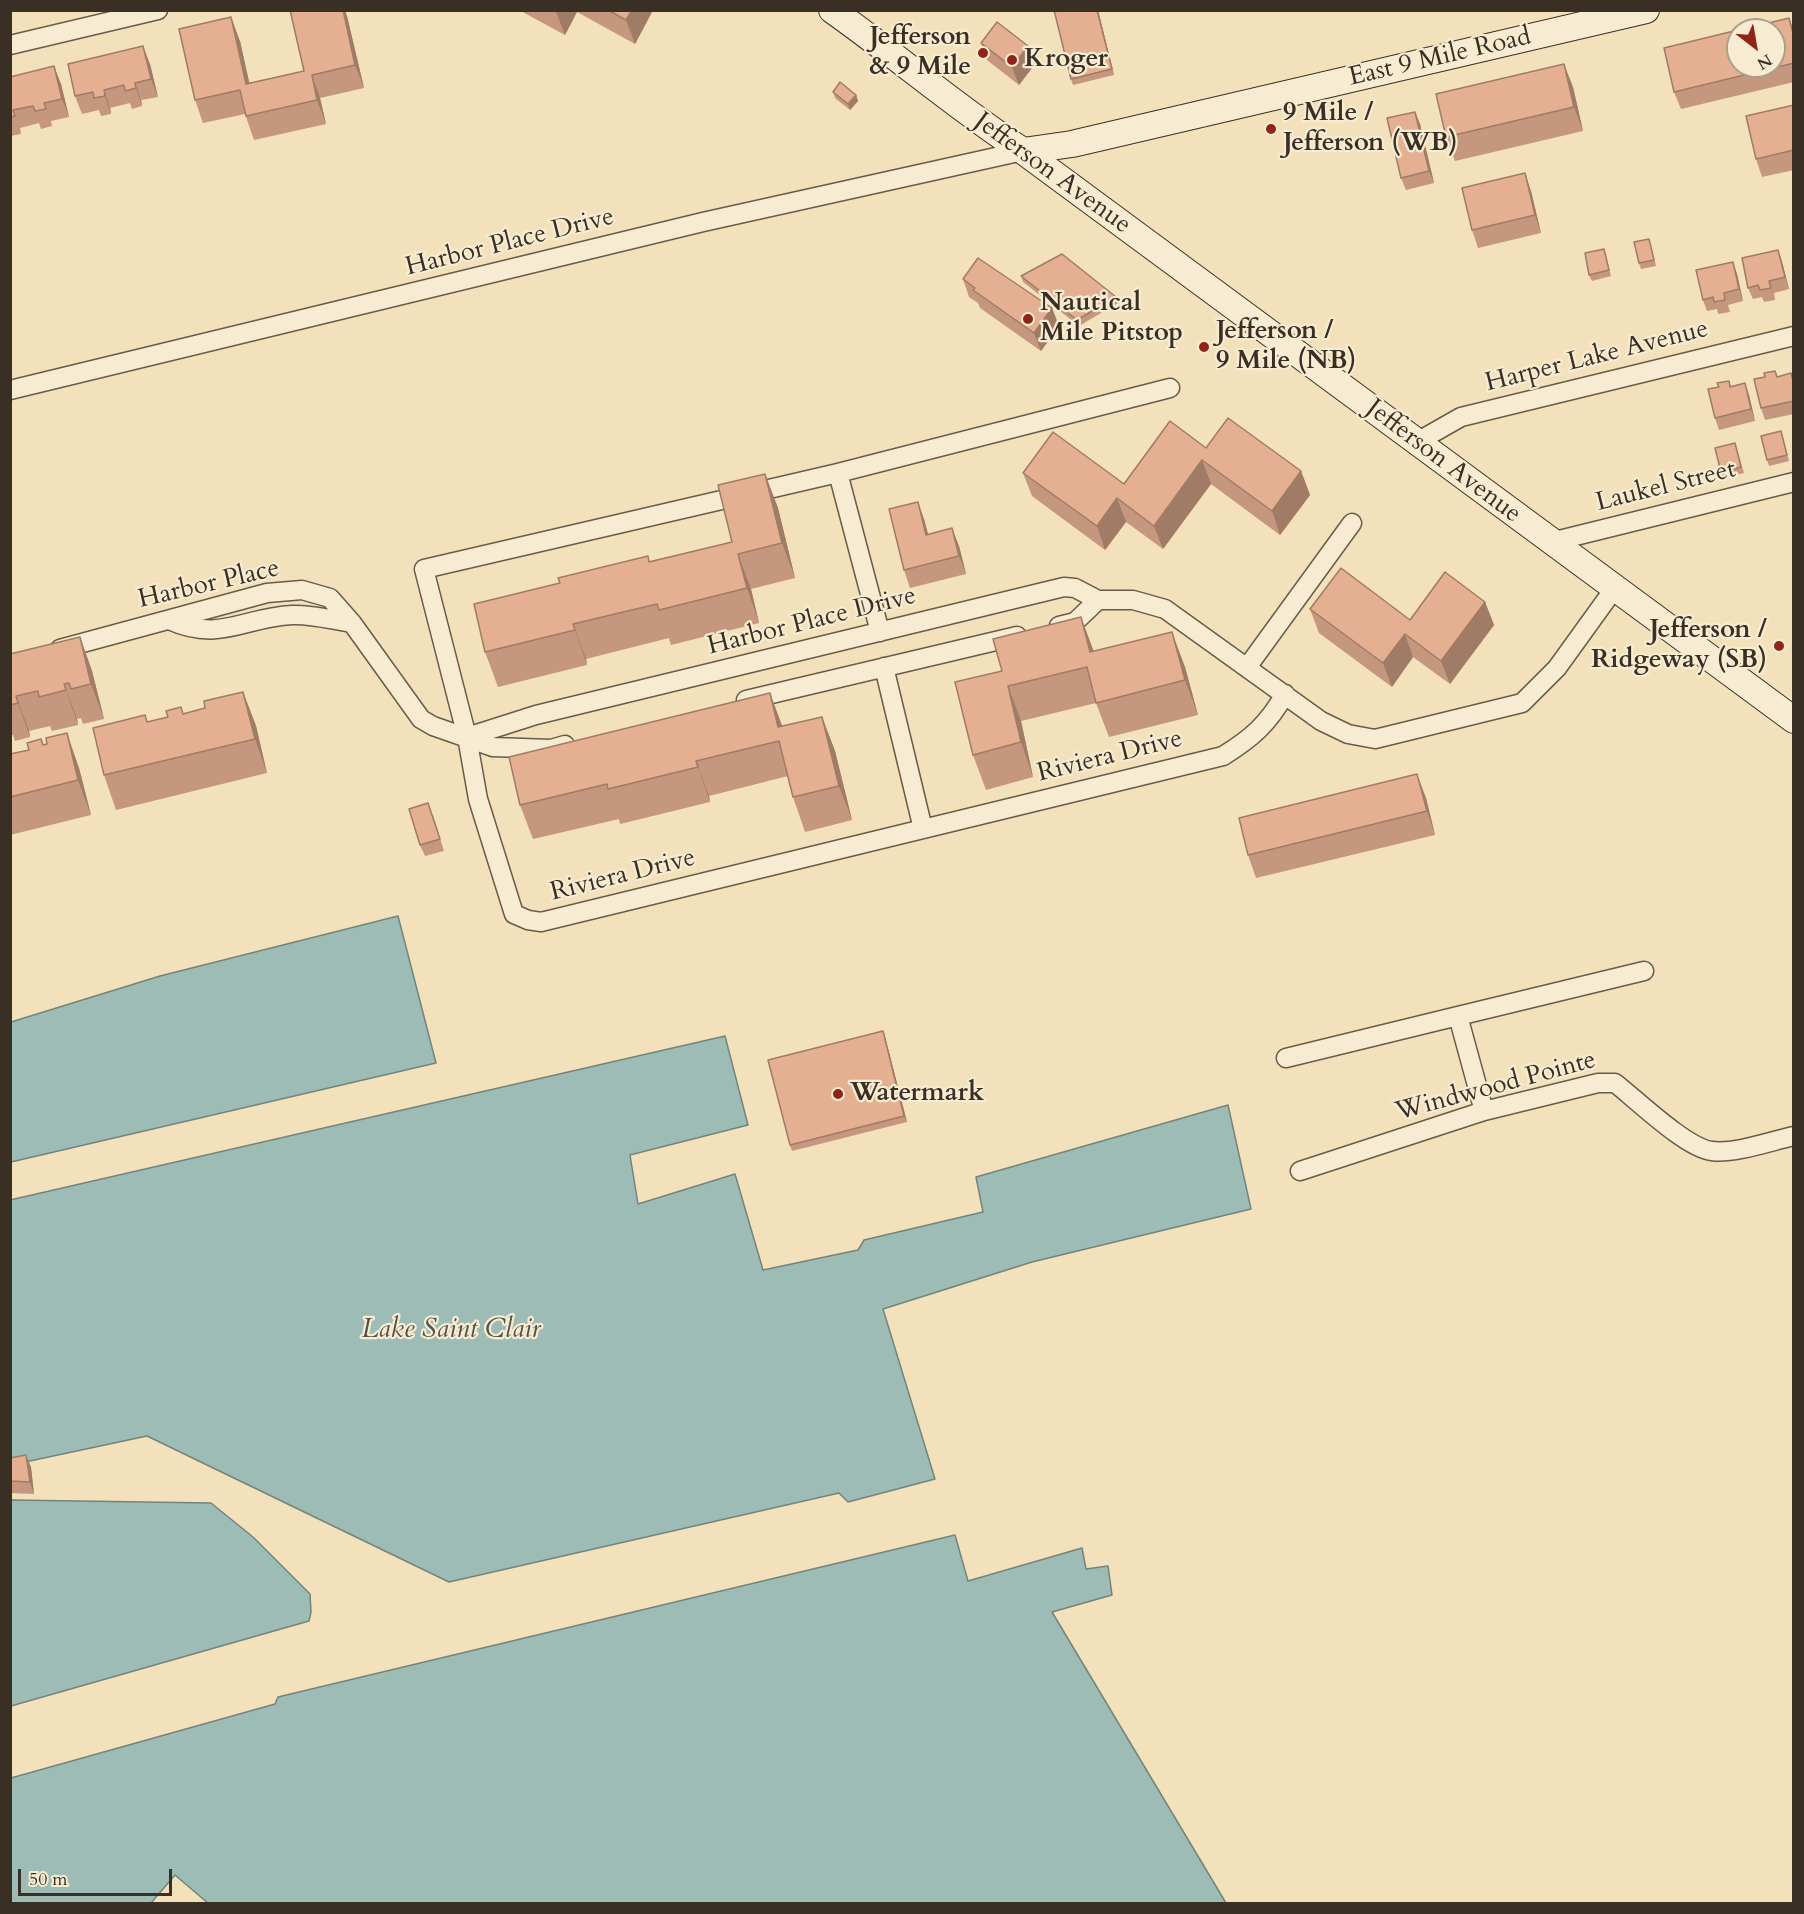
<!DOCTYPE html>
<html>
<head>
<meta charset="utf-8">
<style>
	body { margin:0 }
	#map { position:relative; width:1804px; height:1914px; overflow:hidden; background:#f2e1ba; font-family:Cardo,serif }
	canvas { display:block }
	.frame { position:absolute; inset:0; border:12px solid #392f24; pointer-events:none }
	.north { position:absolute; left:1726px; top:18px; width:60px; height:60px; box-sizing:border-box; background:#f7ecd2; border:2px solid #aba08c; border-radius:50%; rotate:149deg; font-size:16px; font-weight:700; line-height:24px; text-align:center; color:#392f24 }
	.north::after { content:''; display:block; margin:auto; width:21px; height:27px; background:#8f2418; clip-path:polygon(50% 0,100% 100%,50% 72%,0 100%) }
	.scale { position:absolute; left:18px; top:1869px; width:154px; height:27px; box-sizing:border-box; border:3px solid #392f24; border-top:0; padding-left:8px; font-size:18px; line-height:21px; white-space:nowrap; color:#392f24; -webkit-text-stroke:4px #f7ecd2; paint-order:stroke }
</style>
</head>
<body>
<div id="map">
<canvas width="1804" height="1914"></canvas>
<div class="frame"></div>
<div class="north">N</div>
<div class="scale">50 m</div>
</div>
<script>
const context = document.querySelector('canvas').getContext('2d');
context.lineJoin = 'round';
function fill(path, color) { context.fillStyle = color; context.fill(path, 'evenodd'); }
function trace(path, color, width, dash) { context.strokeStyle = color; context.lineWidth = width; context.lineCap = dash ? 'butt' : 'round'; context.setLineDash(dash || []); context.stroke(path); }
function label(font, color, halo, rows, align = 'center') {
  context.font = font + ' Cardo,serif'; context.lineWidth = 4.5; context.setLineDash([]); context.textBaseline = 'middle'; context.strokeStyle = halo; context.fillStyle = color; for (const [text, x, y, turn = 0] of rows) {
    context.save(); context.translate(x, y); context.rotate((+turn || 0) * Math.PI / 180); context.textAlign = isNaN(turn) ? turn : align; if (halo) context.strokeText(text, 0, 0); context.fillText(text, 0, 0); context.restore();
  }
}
const water = new Path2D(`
	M 398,916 L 436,1063 L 11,1162 L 11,1022 L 160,976 Z
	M 725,1036 L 748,1125 L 630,1155 L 638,1204 L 735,1174 L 763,1270 L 858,1250 L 864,1240 L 983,1212 L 976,1177 L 1228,1105 L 1251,1209 L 1032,1262 L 883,1309 L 935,1479 L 848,1502 L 839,1493 L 449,1582 L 147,1436 L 11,1465 L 10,1200 Z
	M 11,1500 L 211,1503 L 253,1537 L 310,1594 L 311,1612 L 309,1621 L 11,1706 Z
	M 955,1535 L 968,1581 L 1082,1548 L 1086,1569 L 1108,1566 L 1112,1595 L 1052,1612 L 1226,1903 L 209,1904 L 175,1875 L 151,1903 L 11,1903 L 11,1778 L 275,1704 L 278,1697 Z`);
fill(water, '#9cbcb5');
trace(water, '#74847b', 1.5);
const street = new Path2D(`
	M 10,45 L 158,10
	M 10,390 L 703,222 L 1023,151
	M 1417,442 L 1461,417 L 1794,336
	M 838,473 L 880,632
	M 1551,542 L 1794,482
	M 169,620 C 220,643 244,617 292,615 C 312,614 332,620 352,623
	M 1059,626 L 1075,622 L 1098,600
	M 60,649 L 267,593 L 302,590 L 330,598 L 352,623 L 421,719 L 433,726 L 493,747 L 551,749 L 565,745
	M 1248,666 L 1352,523
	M 884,667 L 923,829 L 541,922 L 528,920 L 514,914 L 478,799 L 467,737 L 424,569 L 838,473 L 1170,388
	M 746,700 L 1017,636
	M 467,737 L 536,715 L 1064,587 L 1075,588 L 1098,600 L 1133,600 L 1165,609 L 1321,721 L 1348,734 L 1375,739 L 1522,703 L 1557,668 L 1614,589
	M 923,829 L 1223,756 C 1252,738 1268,724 1285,694
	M 1458,1016 L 1644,971
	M 1286,1058 L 1458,1016 L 1484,1111
	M 1300,1171 L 1484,1111 L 1598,1083 L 1615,1083 C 1637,1100 1686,1148 1712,1151 C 1735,1154 1771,1141 1794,1136`);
const secondary = new Path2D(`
	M 832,10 C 897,56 957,108 1023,151 L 1794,720
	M 1023,151 L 1072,144 L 1646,10`);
trace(street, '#675c4a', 21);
trace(secondary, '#392f24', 28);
trace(street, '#f7ecd2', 18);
trace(secondary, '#f7ecd2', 26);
fill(new Path2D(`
	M 519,10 L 653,10 L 635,44 L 577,12 L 565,35 Z
	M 1098,10 L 1114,75 L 1073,85 L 1071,79 Z
	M 347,16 L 364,88 L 320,98 L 326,124 L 254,140 L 245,114 L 203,123 L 195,100 L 240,41 L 249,83 L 304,71 Z
	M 1789,18 L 1794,31 L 1794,82 L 1681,109 L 1674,92 Z
	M 981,43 L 1035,64 L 1019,85 L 987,60 Z
	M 150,64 L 158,97 L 141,100 L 142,106 L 132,109 L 130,103 L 110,108 L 111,114 L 101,116 L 99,110 L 82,114 L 75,96 Z
	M 10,77 L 61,84 L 69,117 L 51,121 L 52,126 L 41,129 L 39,123 L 20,128 L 21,134 L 10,136 Z
	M 1573,87 L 1583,131 L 1455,161 L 1446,137 Z
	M 833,92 L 856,95 L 858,101 L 850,110 L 835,98 Z
	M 1794,105 L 1794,170 L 1762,177 L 1756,159 Z
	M 1415,112 L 1420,124 L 1434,183 L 1406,190 L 1401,178 Z
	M 1531,191 L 1541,233 L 1478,248 L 1472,230 Z
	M 1651,245 L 1656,266 L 1641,269 L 1639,263 Z
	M 1604,249 L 1611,276 L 1592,281 L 1589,275 Z
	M 1778,250 L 1782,262 L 1789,289 L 1774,293 L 1775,300 L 1764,302 L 1762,297 L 1753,299 L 1748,288 Z
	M 1737,274 L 1743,301 L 1728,305 L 1730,312 L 1718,314 L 1717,309 L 1707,311 L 1703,300 Z
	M 1021,276 L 1116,297 L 1118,303 L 1079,326 L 1023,282 Z
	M 963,279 L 1052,308 L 1059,326 L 1041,351 L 980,308 L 978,303 L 969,297 Z
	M 1791,373 L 1794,380 L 1794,414 L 1765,420 L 1761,408 L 1777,377 Z
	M 1729,381 L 1731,386 L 1745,383 L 1749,395 L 1755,421 L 1719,430 L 1715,418 L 1719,387 Z
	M 1781,431 L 1789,461 L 1769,466 L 1767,460 Z
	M 1206,448 L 1301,471 L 1310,495 L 1280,535 L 1211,484 L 1163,549 L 1126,522 L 1105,550 L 1032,496 L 1023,473 L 1124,484 Z
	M 1737,449 L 1744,473 L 1723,478 L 1721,472 Z
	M 765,474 L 778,508 L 795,578 L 751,589 L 759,623 L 671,645 L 669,638 L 586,659 L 587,665 L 498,687 L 485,652 L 650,561 L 732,542 Z
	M 924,519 L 928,534 L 959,546 L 966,574 L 910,588 L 904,570 Z
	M 1485,602 L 1494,625 L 1450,684 L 1413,657 L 1392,687 L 1319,633 L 1310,609 L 1410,620 Z
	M 80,637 L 92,671 L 104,719 L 83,724 L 81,718 L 77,719 L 78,725 L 52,731 L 50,726 L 29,731 L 30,737 L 15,741 L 13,735 L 10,735 L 10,654 Z
	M 1093,651 L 1185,667 L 1198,715 L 1109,737 L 1096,703 L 1021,721 L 1033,777 L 986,790 L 973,755 L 955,682 Z
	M 243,692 L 256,726 L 267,773 L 116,810 L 104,775 L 184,713 L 205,708 Z
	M 822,717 L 835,751 L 852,820 L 805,832 L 793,797 L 788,776 L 709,796 L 710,802 L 620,824 L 619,819 L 533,839 L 520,805 L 782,726 Z
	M 41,739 L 43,745 L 79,768 L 91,815 L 10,835 L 10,754 L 29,750 Z
	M 1426,798 L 1435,835 L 1256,878 L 1248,855 Z
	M 433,815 L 444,851 L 425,856 L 420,845 Z
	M 885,1037 L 907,1122 L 792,1151 L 790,1145 Z
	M 10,1458 L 31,1467 L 34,1494 L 10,1493 Z`), '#c5977e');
fill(new Path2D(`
	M 343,10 L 345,10 L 347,16 L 364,88 L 355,65 Z
	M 557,10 L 576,10 L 577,12 L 565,35 L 556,12 Z
	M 632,10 L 653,10 L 635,44 L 626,20 Z
	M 1097,10 L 1098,10 L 1114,75 L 1112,69 Z
	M 231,17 L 240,41 L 255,108 L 246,84 Z
	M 143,46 L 150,64 L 158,97 L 151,79 Z
	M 1028,46 L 1035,64 L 1019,85 L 1012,67 Z
	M 1564,64 L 1573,87 L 1583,131 L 1574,107 Z
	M 54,66 L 61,84 L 69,117 L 62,99 Z
	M 312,75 L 320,98 L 326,124 L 317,100 Z
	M 135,83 L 141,100 L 142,106 L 136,88 Z
	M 104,90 L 110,108 L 111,114 L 105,96 Z
	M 856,95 L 858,101 L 850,110 L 848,104 Z
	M 1415,112 L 1420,124 L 1434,183 L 1429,171 Z
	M 1525,173 L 1531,191 L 1541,233 L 1535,215 Z
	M 1778,250 L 1782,262 L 1789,289 L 1785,277 Z
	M 1733,262 L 1737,274 L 1743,301 L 1739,289 Z
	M 1052,308 L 1059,326 L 1041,351 L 1034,333 Z
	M 1745,383 L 1749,395 L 1755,421 L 1751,409 Z
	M 1202,460 L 1211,484 L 1163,549 L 1154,526 Z
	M 1301,471 L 1310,495 L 1280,535 L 1272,511 Z
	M 765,474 L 778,508 L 795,578 L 782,543 Z
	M 1117,498 L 1126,522 L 1105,550 L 1097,526 Z
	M 918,502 L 924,519 L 933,553 L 926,535 Z
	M 952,528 L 959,546 L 966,574 L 959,556 Z
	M 738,554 L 751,589 L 759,623 L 747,588 Z
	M 1485,602 L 1494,625 L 1450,684 L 1441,661 Z
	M 1081,617 L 1094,652 L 1090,652 Z
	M 573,624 L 586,659 L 587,665 L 575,630 Z
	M 1172,632 L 1185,667 L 1198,715 L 1185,680 Z
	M 1405,634 L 1413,657 L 1392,687 L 1383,663 Z
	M 80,637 L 92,671 L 104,719 L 91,684 Z
	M 64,684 L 77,719 L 78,725 L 66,690 Z
	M 1008,686 L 1021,721 L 1033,777 L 1021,742 Z
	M 243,692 L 256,726 L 267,773 L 255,739 Z
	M 770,693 L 783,728 L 778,727 Z
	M 16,696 L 29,731 L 30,737 L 18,703 Z
	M 822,717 L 835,751 L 852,820 L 839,786 Z
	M 67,733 L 79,768 L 91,815 L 78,780 Z
	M 696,761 L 709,796 L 710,802 L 698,767 Z
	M 1417,774 L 1426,798 L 1435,835 L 1427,811 Z
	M 883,1031 L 885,1037 L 907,1122 L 904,1116 Z
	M 26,1455 L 31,1467 L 34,1494 L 30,1482 Z`), '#a07b66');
const building = new Path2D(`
	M 290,10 L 343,10 L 355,65 L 312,75 L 317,100 L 246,116 L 240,90 L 195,100 L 179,29 L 231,17 L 246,84 L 304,71 Z
	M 608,10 L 632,10 L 626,20 Z
	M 1054,10 L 1097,10 L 1112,69 L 1071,79 Z
	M 1789,18 L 1794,37 L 1794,63 L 1674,92 L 1664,48 L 1738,30 L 1738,66 L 1774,66 L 1774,30 L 1740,30 Z
	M 997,22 L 1028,46 L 1012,67 L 981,43 Z
	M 143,46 L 151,79 L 135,83 L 136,88 L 125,91 L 124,85 L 104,90 L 105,96 L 94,98 L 93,92 L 75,96 L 68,64 Z
	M 1564,64 L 1574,107 L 1446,137 L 1436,94 Z
	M 54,66 L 62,99 L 44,103 L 46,109 L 35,111 L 33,106 L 13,110 L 15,116 L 10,117 L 10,77 Z
	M 840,82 L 856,95 L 848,104 L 833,92 Z
	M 1794,105 L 1794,150 L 1756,159 L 1746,116 Z
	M 1415,112 L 1429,171 L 1401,178 L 1387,118 Z
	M 1525,173 L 1535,215 L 1472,230 L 1462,188 Z
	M 1649,239 L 1654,260 L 1639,263 L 1634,242 Z
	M 1604,249 L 1609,270 L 1589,275 L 1585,253 Z
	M 1778,250 L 1785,277 L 1769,281 L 1771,288 L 1760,290 L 1758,285 L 1748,288 L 1742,258 Z
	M 1062,254 L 1116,297 L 1077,320 L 1021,276 Z
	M 978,258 L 1052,308 L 1034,333 L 973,290 L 975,288 L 963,279 Z
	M 1733,262 L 1739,289 L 1724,293 L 1725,300 L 1714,302 L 1713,297 L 1703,300 L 1696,270 Z
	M 1775,371 L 1777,377 L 1791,373 L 1794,384 L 1794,401 L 1761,408 L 1754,379 L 1765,377 L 1764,373 Z
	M 1729,381 L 1730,387 L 1745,383 L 1751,409 L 1715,418 L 1708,389 L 1719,387 L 1717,383 Z
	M 1228,418 L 1301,471 L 1272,511 L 1202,460 L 1154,526 L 1117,498 L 1097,526 L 1023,473 L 1053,432 L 1124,484 L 1170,421 L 1206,448 Z
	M 1781,431 L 1787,455 L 1767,460 L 1761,436 Z
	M 1735,443 L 1741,467 L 1721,472 L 1715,448 Z
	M 765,474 L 782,543 L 738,554 L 747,588 L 659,610 L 657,604 L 573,624 L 575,630 L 485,652 L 474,604 L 560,583 L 558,578 L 648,556 L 649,562 L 732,542 L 718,485 Z
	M 918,502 L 926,535 L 952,528 L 959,556 L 904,570 L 889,509 Z
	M 1341,568 L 1410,620 L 1445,572 L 1485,602 L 1441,661 L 1405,634 L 1383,663 L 1310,609 Z
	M 1081,617 L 1090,652 L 1172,632 L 1185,680 L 1096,703 L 1087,667 L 1008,686 L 1021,742 L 973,755 L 955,682 L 1002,671 L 993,639 Z
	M 80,637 L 91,684 L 71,689 L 69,683 L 64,684 L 66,690 L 39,697 L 38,691 L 16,696 L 18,703 L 10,705 L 10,654 Z
	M 243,692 L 255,739 L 104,775 L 93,728 L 145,715 L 147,722 L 168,717 L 166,711 L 181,707 L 183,714 L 205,708 L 204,701 Z
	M 770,693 L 778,727 L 822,717 L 839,786 L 793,797 L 779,741 L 696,761 L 698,767 L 608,789 L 607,784 L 520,805 L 509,757 Z
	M 67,733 L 78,780 L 10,797 L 10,754 L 29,750 L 27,743 L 41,739 L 43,745 L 47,744 L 46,738 Z
	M 1417,774 L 1427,811 L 1248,855 L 1239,818 Z
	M 428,803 L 440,839 L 420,845 L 409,809 Z
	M 883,1031 L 904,1116 L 790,1145 L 768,1060 Z
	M 26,1455 L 30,1482 L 10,1481 L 10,1458 Z`);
fill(building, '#e5b092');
trace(building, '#a07b66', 1.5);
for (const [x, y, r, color] of [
	[983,53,6,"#8f2418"],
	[1012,60,6,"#8f2418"],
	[1271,129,6,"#8f2418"],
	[1028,319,6,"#8f2418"],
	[1204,347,6,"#8f2418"],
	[1779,646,6,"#8f2418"],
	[838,1094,6,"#8f2418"]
]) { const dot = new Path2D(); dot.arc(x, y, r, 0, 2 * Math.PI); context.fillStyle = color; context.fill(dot); trace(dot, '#f7ecd2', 2); }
label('bold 26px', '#392f24', '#f7ecd2', [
	["Jefferson",971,38,"right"],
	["& 9 Mile",971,68,"right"],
	["Kroger",1024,60],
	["9 Mile /",1283,114],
	["Jefferson (WB)",1283,144],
	["Nautical",1040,304],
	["Mile Pitstop",1040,334],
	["Jefferson /",1216,332],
	["9 Mile (NB)",1216,362],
	["Jefferson /",1767,631,"right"],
	["Ridgeway (SB)",1767,661,"right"],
	["Watermark",850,1094]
], 'left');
label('26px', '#392f24', '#f7ecd2', [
	["East 9 Mile Road",1440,58,-13],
	["Jefferson Avenue",1052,174,36],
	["Harbor Place Drive",510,243,-14],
	["Harper Lake Avenue",1597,357,-14],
	["Jefferson Avenue",1443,462,37],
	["Laukel Street",1666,487,-14],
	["Harbor Place",209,585,-13],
	["Harbor Place Drive",812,622,-14],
	["Riviera Drive",1110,757,-14],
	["Riviera Drive",623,876,-14],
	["Windwood Pointe",1496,1087,-15]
]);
label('italic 27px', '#525248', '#f7ecd2', [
	["Lake Saint Clair",451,1331]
]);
</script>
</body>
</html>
